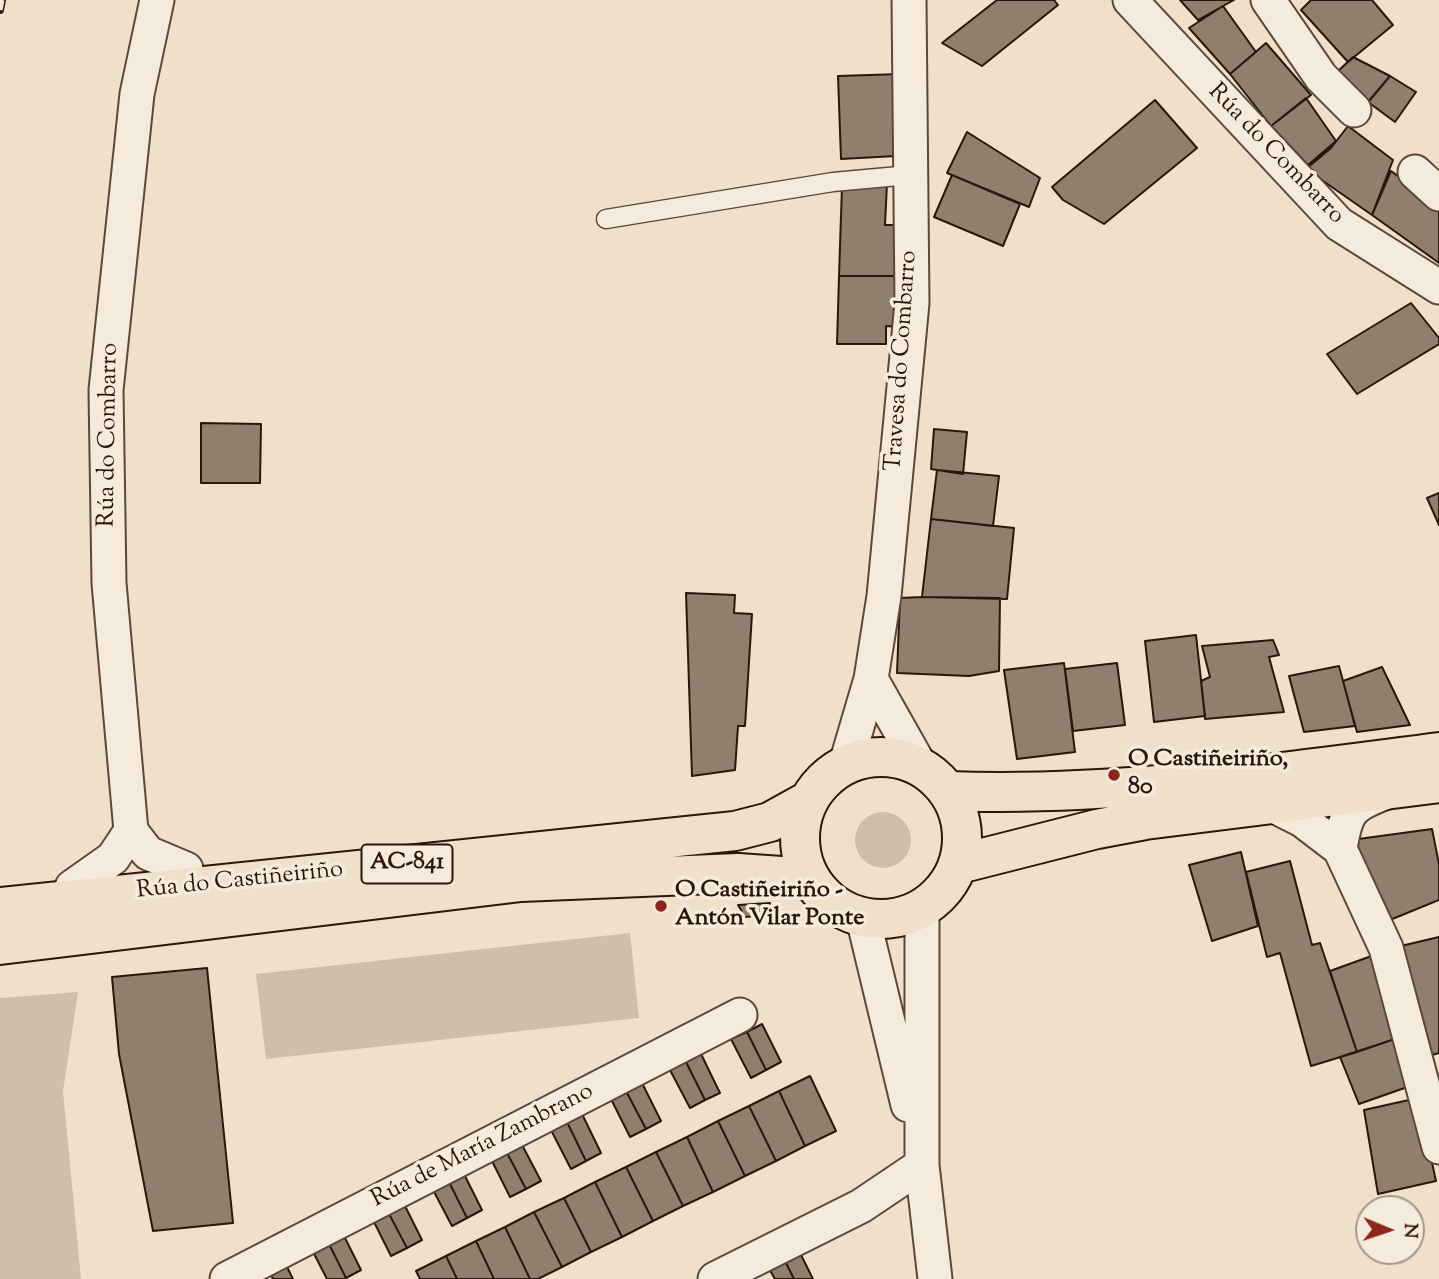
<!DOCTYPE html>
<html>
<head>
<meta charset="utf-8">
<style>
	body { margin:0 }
	#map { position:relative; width:1439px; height:1279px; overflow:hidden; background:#f0e0c9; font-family:"Sorts Mill Goudy",serif }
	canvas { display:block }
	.north { position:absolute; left:1355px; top:1195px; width:70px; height:70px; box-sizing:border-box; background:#f5ebdc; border:2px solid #a49688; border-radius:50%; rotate:92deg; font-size:19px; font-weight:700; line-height:28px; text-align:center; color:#2b1609 }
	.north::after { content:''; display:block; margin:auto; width:24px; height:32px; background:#8f2418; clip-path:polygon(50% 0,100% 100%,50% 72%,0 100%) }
</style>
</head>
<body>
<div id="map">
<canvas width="1439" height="1279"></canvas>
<div class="north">N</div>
</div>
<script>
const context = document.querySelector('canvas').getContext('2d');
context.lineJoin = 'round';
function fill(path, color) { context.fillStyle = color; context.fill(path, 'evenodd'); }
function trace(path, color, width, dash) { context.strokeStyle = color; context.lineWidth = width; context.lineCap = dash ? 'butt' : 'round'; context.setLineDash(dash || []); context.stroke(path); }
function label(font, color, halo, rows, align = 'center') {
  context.font = font + ' "Sorts Mill Goudy",serif'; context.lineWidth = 7; context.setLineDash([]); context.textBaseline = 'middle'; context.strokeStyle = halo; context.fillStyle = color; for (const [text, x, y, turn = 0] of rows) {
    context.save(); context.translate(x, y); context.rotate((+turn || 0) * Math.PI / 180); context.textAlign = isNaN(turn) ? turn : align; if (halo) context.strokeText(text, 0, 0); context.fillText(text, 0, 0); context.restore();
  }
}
fill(new Path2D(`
	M855 840a28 28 0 1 1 56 0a28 28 0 1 1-56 0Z
	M 630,933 L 639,1018 L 266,1059 L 256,974 Z
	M 78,992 L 63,1091 L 81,1279 L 0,1279 L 0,998 Z`), '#cfbea8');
const building = new Path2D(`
	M 997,0 L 1054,0 L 1058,5 L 982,66 L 942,43 Z
	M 1180,0 L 1234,0 L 1198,20 Z
	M 1311,0 L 1372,0 L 1393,25 L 1348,62 L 1301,10 Z
	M 1223,6 L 1256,52 L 1230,74 L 1189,28 Z
	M 1266,43 L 1311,95 L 1271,126 L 1230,74 Z
	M 1353,57 L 1390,76 L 1365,106 L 1336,73 Z
	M 901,74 L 896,156 L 841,159 L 838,76 Z
	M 1390,76 L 1416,92 L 1395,122 L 1368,102 Z
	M 1306,98 L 1336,141 L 1308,165 L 1271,126 Z
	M 1155,100 L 1197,148 L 1104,224 L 1063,200 L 1052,187 Z
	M 1348,126 L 1393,160 L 1372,215 L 1306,169 L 1331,148 Z
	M 967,132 L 1040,178 L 1029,207 L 947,173 Z
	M 1391,171 L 1439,206 L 1439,263 L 1372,215 Z
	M 952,175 L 1020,204 L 1003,246 L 934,217 Z
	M 887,183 L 885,225 L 902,225 L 900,276 L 839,276 L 842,186 Z
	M 839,276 L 900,276 L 899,327 L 886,326 L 886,344 L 837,344 Z
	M 1411,303 L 1439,338 L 1439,344 L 1357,394 L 1327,354 Z
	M 201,423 L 261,424 L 260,483 L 201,483 Z
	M 934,429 L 967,432 L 963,474 L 931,469 Z
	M 937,470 L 999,476 L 993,526 L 931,519 Z
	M 1439,493 L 1439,525 L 1427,498 Z
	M 931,519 L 1014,528 L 1007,599 L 922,597 Z
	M 686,593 L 735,595 L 734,613 L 752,614 L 745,726 L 738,726 L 735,770 L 692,776 Z
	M 922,597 L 1000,598 L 999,671 L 969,676 L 897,673 L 900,598 Z
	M 1196,635 L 1205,716 L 1154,722 L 1145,641 Z
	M 1273,640 L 1279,655 L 1269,657 L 1284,712 L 1205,719 L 1201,681 L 1210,677 L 1202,646 Z
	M 1064,663 L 1075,752 L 1017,759 L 1004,670 Z
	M 1117,663 L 1125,725 L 1073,731 L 1065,669 Z
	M 1339,666 L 1355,726 L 1304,732 L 1289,676 Z
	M 1382,667 L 1410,725 L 1357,732 L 1343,681 Z
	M 1432,829 L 1439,864 L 1439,900 L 1385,922 L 1351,840 Z
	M 1241,852 L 1258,926 L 1212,941 L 1189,865 Z
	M 1290,861 L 1312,945 L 1320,943 L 1357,1052 L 1311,1066 L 1280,953 L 1267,957 L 1246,872 Z
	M 770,903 L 765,915 L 745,917 L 738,905 Z
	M 1439,937 L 1439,1053 L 1432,1055 L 1401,946 Z
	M 1377,954 L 1406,1035 L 1357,1052 L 1330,971 Z
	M 207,968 L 233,1223 L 153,1231 L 119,1054 L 112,977 Z
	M 762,1024 L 781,1062 L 766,1070 L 747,1032 Z
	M 747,1032 L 766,1070 L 751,1078 L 731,1039 Z
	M 1395,1039 L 1413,1085 L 1359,1104 L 1340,1057 Z
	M 701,1054 L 720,1093 L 705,1100 L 686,1062 Z
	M 686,1062 L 705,1100 L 690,1108 L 670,1070 Z
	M 810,1076 L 836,1131 L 805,1146 L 779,1091 Z
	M 642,1083 L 661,1121 L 646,1129 L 626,1091 Z
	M 626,1091 L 646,1129 L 630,1137 L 611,1099 Z
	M 779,1091 L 805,1146 L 776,1161 L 749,1106 Z
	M 1418,1098 L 1436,1181 L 1378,1194 L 1364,1110 Z
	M 749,1106 L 776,1161 L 745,1176 L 718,1121 Z
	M 582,1114 L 601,1153 L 586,1161 L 567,1122 Z
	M 718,1121 L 745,1176 L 713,1192 L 687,1137 Z
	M 567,1122 L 586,1161 L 571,1169 L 551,1130 Z
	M 687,1137 L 713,1192 L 683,1206 L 656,1152 Z
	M 521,1143 L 541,1181 L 526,1189 L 506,1151 Z
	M 506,1151 L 526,1189 L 510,1197 L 491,1159 Z
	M 656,1152 L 683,1206 L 653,1221 L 626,1167 Z
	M 626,1167 L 653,1221 L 622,1237 L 595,1182 Z
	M 463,1172 L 482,1210 L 467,1218 L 448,1180 Z
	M 448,1180 L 467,1218 L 452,1226 L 432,1188 Z
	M 595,1182 L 622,1237 L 591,1252 L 564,1198 Z
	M 564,1198 L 591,1252 L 562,1267 L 534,1212 Z
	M 403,1202 L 422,1240 L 407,1248 L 387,1210 Z
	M 387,1210 L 407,1248 L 391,1256 L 372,1218 Z
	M 534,1212 L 562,1267 L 538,1279 L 530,1279 L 505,1227 Z
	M 505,1227 L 530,1279 L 494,1279 L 476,1241 Z
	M 342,1232 L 361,1270 L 346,1278 L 327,1240 Z
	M 327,1240 L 346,1278 L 344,1279 L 327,1279 L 311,1248 Z
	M 476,1241 L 494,1279 L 457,1279 L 446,1256 Z
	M 799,1251 L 813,1279 L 794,1279 L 784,1259 Z
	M 446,1256 L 457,1279 L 420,1279 L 416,1271 Z
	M 784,1259 L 794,1279 L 775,1279 L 768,1267 Z
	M 284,1261 L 293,1279 L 273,1279 L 268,1269 Z`);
fill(building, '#917f6d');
trace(building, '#2b1609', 2);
const service = new Path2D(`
	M 606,219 L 833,182 L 910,175`);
const minor = new Path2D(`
	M 157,0 L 137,94 L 106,390 L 109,583 L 131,831 L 148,853 L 186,869
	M 1130,0 L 1339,224 L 1439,287
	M 1268,0 L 1321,77 L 1354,110
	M 1415,172 L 1439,194
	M 871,679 L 919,764
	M 846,764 L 871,679 L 884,596 L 912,303 L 909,0
	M 1266,802 L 1302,820 L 1340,849 L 1386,948 L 1439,1147
	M 1340,849 C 1346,810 1351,805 1387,792
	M 72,887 L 113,858 L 131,831
	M 922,909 L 922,1165 L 935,1279
	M 863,918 L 908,1105
	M 227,1279 L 740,1015
	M 715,1279 L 861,1206 L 922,1165`);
const primary = new Path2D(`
	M800 838a81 81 0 1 1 162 0a81 81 0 1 1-162 0Z
	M 949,791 C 1113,797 1276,773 1439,752
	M 959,864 L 1097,829 L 1145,820 L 1439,783
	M 0,907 L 735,831 L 770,822 L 808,801
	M 0,945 L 521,882 L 738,873 L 810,878`);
trace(service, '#5c4839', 21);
trace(minor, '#5c4839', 37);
trace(primary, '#2b1609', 42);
trace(service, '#f5ebdc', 18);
trace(minor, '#f5ebdc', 33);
trace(primary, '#f0e0c9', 38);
const rail = new Path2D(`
	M 0,10 L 2,0`);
trace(rail, '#2b1609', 8);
trace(rail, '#f5ebdc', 5, [16]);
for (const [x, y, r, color] of [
	[1114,775,7,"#8f2418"],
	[661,906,7,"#8f2418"]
]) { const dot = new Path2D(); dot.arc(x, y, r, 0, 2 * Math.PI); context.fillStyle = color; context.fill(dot); trace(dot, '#f5ebdc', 2.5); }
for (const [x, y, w] of [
	[407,864,91]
]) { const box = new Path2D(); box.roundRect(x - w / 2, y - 19.5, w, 39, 5); context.fillStyle = '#f5ebdc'; context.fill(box); trace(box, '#2b1609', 2); }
label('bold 23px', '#2b1609', null, [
	["AC-841",407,864]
]);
label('24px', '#2b1609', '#f5ebdc', [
	["Rúa do Combarro",1275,155,46],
	["Travesa do Combarro",903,361,-86],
	["Rúa do Combarro",110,435,-89],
	["Rúa do Castiñeiriño",240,882,-6],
	["Rúa de María Zambrano",483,1147,-27]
]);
label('bold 24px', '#2b1609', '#f5ebdc', [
	["O Castiñeiriño,",1128,761],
	["80",1128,789],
	["O Castiñeiriño -",675,892],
	["Antón Vilar Ponte",675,920]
], 'left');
</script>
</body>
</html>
